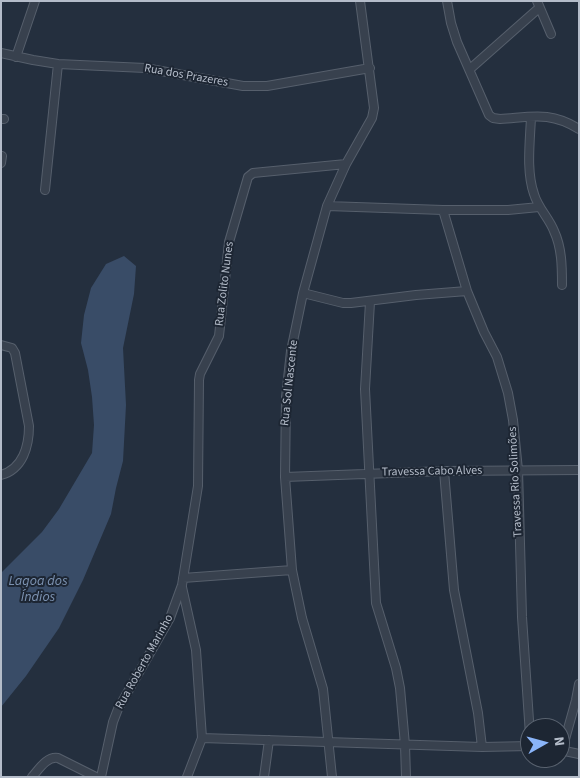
<!DOCTYPE html>
<html>
<head>
<meta charset="utf-8">
<style>
	body { margin:0 }
	#map { position:relative; width:580px; height:778px; overflow:hidden; background:#242f3e; font-family:"Source Sans 3",sans-serif }
	canvas { display:block }
	.frame { position:absolute; inset:0; border:2px solid #b4bcc9; pointer-events:none }
	.north { position:absolute; left:520px; top:718px; width:50px; height:50px; box-sizing:border-box; background:#1d2633; border:1px solid #59626f; border-radius:50%; rotate:83deg; font-size:14px; font-weight:700; line-height:20px; text-align:center; color:#b4bcc9 }
	.north::after { content:''; display:block; margin:auto; width:18px; height:22px; background:#8ab4f8; clip-path:polygon(50% 0,100% 100%,50% 72%,0 100%) }
</style>
</head>
<body>
<div id="map">
<canvas width="580" height="778"></canvas>
<div class="frame"></div>
<div class="north">N</div>
</div>
<script>
const context = document.querySelector('canvas').getContext('2d');
context.lineJoin = 'round';
function fill(path, color) { context.fillStyle = color; context.fill(path, 'evenodd'); }
function trace(path, color, width, dash) { context.strokeStyle = color; context.lineWidth = width; context.lineCap = dash ? 'butt' : 'round'; context.setLineDash(dash || []); context.stroke(path); }
function label(font, color, halo, rows, align = 'center') {
  context.font = font + ' "Source Sans 3",sans-serif'; context.lineWidth = 4; context.setLineDash([]); context.textBaseline = 'middle'; context.strokeStyle = halo; context.fillStyle = color; for (const [text, x, y, turn = 0] of rows) {
    context.save(); context.translate(x, y); context.rotate((+turn || 0) * Math.PI / 180); context.textAlign = isNaN(turn) ? turn : align; if (halo) context.strokeText(text, 0, 0); context.fillText(text, 0, 0); context.restore();
  }
}
fill(new Path2D(`
	M 124,256 L 136,266 L 134,294 L 123,348 L 126,405 L 123,461 L 116,488 L 111,514 L 83,580 L 59,628 L 26,676 L 1,707 L 1,573 L 42,532 L 59,509 L 92,453 L 94,425 L 92,397 L 88,370 L 81,343 L 84,315 L 91,288 L 106,264 Z`), '#394c67');
const street = new Path2D(`
	M 447,1 L 451,23 L 457,42 L 489,115 L 493,118 L 500,119 C 532,117 550,111 579,129
	M 537,1 L 551,34
	M 1,53 L 33,60 L 58,64 L 145,68 L 243,86 L 267,86 L 370,68
	M 16,57 L 35,1
	M 470,69 L 539,8
	M 531,117 C 530,142 526,171 534,194 C 538,208 549,218 554,231 C 562,248 562,267 562,285
	M 1,119 L 4,119
	M 1,163 L 2,156
	M 45,190 L 58,64
	M 327,206 L 443,210 L 508,210 L 539,207
	M 443,210 L 467,291 L 484,332 L 497,357 L 508,393 L 513,420 L 518,470 L 522,617 L 530,735
	M 303,293 L 343,303 L 351,303 L 416,295 L 467,291
	M 370,302 L 365,389 L 376,603 L 396,668 L 400,688 L 405,745 L 406,777
	M 1,345 L 12,348 L 15,353 L 29,426 C 29,446 23,469 1,475
	M 444,471 L 454,590 L 478,713 L 482,747
	M 285,477 L 444,471 L 579,470
	M 183,578 L 292,570
	M 182,587 L 196,650 L 202,738 L 187,777
	M 202,738 L 482,747 L 530,746
	M 560,750 L 579,754
	M 562,750 L 576,700 L 579,684
	M 32,777 C 39,769 47,756 58,758 L 96,777
	M 101,777 L 113,722 L 118,709 L 170,618 L 182,585 L 198,486 L 199,380 L 200,374 L 219,336 L 229,242 L 248,177 L 253,173 L 346,164
	M 264,777 L 269,740
	M 332,777 L 323,689 L 302,618 L 292,570 L 285,477 L 286,397 L 291,351 L 303,293 L 327,206 L 346,164 L 372,118 L 374,108 L 360,1`);
trace(street, '#565f6c', 10);
trace(street, '#38414e', 8);
label('12px', '#b4bcc9', '#1d2633', [
	["Rua dos Prazeres",186,76,10],
	["Rua Zolito Nunes",225,284,-83],
	["Rua Sol Nascente",290,383,-84],
	["Travessa Cabo Alves",432,472,-1],
	["Travessa Rio Solimões",516,482,-93],
	["Rua Roberto Marinho",145,662,-61]
]);
label('italic 14px', '#7c92b1', '#1d2633', [
	["Lagoa dos",38,582],
	["Índios",38,598]
]);
</script>
</body>
</html>
